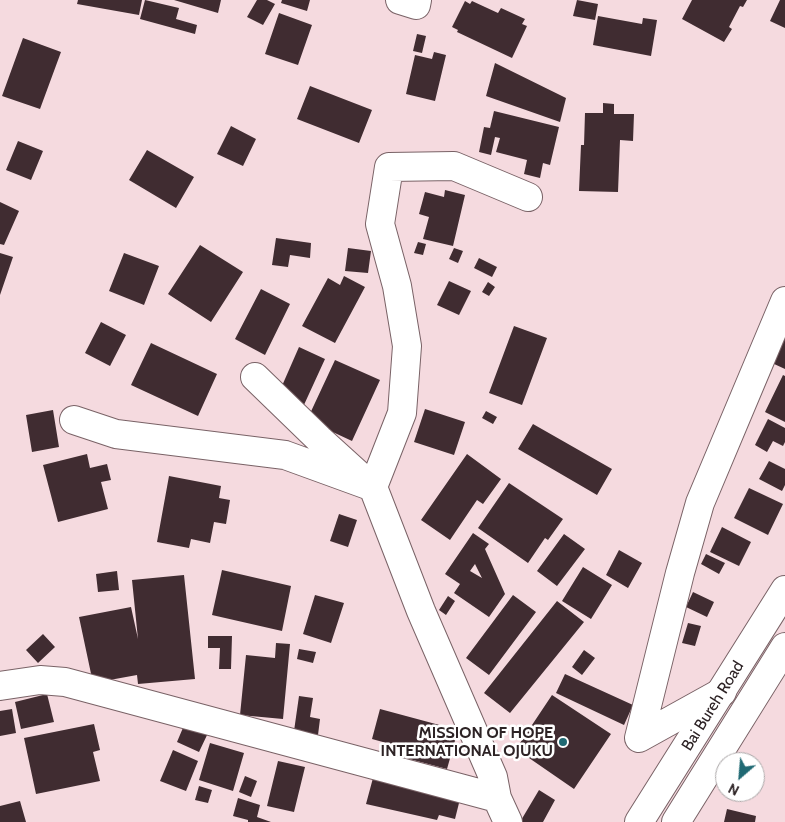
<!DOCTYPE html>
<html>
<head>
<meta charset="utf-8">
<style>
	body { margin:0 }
	#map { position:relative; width:785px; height:822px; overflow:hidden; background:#f5dadf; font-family:Cabin,sans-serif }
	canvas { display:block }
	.north { position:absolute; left:715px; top:752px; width:50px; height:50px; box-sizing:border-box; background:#fff; border:1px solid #aba7a8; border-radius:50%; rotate:207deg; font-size:14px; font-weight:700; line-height:20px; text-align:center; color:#2d2325 }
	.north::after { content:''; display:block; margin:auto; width:18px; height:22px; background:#1f6973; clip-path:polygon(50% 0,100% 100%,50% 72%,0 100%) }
</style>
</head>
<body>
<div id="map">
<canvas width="785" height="822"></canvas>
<div class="north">N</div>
</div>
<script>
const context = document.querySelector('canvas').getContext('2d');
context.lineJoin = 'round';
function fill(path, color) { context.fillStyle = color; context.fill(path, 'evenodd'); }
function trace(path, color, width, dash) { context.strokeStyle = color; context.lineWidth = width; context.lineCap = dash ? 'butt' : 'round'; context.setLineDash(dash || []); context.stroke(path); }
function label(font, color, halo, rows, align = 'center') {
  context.font = font + ' Cabin,sans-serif'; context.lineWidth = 5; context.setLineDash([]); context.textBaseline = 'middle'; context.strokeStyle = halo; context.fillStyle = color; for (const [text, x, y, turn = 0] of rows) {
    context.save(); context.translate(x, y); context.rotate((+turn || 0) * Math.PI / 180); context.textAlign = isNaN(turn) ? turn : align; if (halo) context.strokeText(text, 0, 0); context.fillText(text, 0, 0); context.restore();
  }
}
fill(new Path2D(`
	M 78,0 L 142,0 L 139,15 L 77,4 Z
	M 145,0 L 179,8 L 176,19 L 197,25 L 195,34 L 140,19 Z
	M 174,0 L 221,0 L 218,13 Z
	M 257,0 L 267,0 L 275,4 L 263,25 L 247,17 Z
	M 282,0 L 310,0 L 307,11 L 281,3 Z
	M 577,0 L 598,4 L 595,20 L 573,16 Z
	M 692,0 L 747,0 L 743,7 L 740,6 L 729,27 L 732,29 L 724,42 L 682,19 Z
	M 780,0 L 785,0 L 785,28 L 770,21 Z
	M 465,1 L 470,4 L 472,1 L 498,13 L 501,8 L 525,19 L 522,24 L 527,26 L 512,58 L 457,32 L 458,30 L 452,27 Z
	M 279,13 L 312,25 L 298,65 L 265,54 Z
	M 598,16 L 642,24 L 643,18 L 657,20 L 651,56 L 593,45 Z
	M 417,34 L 426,36 L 422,53 L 413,51 Z
	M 23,38 L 61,52 L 40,109 L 2,96 Z
	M 434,52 L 446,55 L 435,101 L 406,94 L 415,55 L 432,59 Z
	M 495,63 L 566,98 L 560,122 L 486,96 Z
	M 310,86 L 372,110 L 359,143 L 297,119 Z
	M 603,103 L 614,104 L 614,114 L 634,114 L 633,141 L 620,140 L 618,192 L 579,191 L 581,145 L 584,145 L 585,113 L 603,113 Z
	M 494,111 L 559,127 L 550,165 L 543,163 L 540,178 L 524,174 L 527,160 L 496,152 L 500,138 L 495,137 L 491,155 L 479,152 L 484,127 L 490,128 Z
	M 231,126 L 256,139 L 243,166 L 217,154 Z
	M 18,141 L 43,151 L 31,180 L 6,170 Z
	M 147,150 L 194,177 L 176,208 L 129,180 Z
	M 445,190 L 465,195 L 453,246 L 423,239 L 429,217 L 419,214 L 425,192 L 444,197 Z
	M 0,202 L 19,211 L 4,245 L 0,244 Z
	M 276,238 L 311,243 L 310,258 L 290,255 L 288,267 L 272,265 Z
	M 418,242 L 426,244 L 423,255 L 414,253 Z
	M 200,245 L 243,272 L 211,322 L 168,294 Z
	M 348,248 L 371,251 L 368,273 L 345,271 Z
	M 454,248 L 463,251 L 458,263 L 449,259 Z
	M 0,253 L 13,257 L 0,295 Z
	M 124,253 L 159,266 L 144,305 L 109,291 Z
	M 479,258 L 497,267 L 492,277 L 474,268 Z
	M 344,276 L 365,287 L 335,343 L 302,326 L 328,278 L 340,285 Z
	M 449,281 L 471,291 L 459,315 L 437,305 Z
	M 488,282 L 495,287 L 489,296 L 482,292 Z
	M 261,289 L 290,304 L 265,355 L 235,339 Z
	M 101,322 L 126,335 L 110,366 L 85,353 Z
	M 514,326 L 547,338 L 522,405 L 489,393 Z
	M 785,337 L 785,369 L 772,363 Z
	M 151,343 L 217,374 L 198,416 L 131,385 Z
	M 299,347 L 325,359 L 303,407 L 278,395 Z
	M 335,360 L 380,380 L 352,441 L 307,420 Z
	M 783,375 L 785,376 L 785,422 L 765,412 Z
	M 425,409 L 465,422 L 454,455 L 414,442 Z
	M 53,410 L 59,447 L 32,452 L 26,415 Z
	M 486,411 L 497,417 L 493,424 L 482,418 Z
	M 768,419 L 785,428 L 785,442 L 783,446 L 773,441 L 767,452 L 755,445 Z
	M 533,424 L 612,469 L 597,495 L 518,449 Z
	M 87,454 L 90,468 L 107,464 L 111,480 L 101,482 L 108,509 L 58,522 L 43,465 Z
	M 467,454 L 501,479 L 483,504 L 477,500 L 450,540 L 421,520 Z
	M 769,461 L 785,469 L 785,485 L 782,491 L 759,479 Z
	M 169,476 L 221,486 L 219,498 L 230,500 L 226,524 L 214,522 L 210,543 L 191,539 L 189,548 L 157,542 Z
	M 509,483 L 563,519 L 548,540 L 545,538 L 528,563 L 478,528 Z
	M 749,488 L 783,504 L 768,535 L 734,518 Z
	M 339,514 L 357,520 L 348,547 L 330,541 Z
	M 722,527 L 751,542 L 739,566 L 710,552 Z
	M 473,533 L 489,544 L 485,549 L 505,594 L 489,617 L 454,593 L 460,584 L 445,574 ZM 475,564 L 482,578 L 470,571 Z
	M 564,534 L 585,549 L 557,586 L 537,571 Z
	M 619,550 L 642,563 L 628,588 L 606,575 Z
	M 706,554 L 725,563 L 719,574 L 701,564 Z
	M 583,567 L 612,585 L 591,619 L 562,601 Z
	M 222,570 L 291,586 L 282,631 L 212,615 Z
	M 117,571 L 119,590 L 98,592 L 96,574 Z
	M 184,575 L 195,679 L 138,684 L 137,675 L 93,683 L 79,617 L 131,607 L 138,639 L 132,580 Z
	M 693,592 L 714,602 L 707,617 L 686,607 Z
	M 315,595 L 344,603 L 331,643 L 303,634 Z
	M 513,595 L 536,612 L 489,675 L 466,658 Z
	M 448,596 L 455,601 L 446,615 L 439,610 Z
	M 557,601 L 584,622 L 510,713 L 484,693 Z
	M 688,623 L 701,626 L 695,646 L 682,643 Z
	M 43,634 L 55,647 L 38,663 L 26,650 Z
	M 208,636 L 232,636 L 231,669 L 219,669 L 220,648 L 208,648 Z
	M 276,643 L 290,644 L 283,719 L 240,715 L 246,655 L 275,658 Z
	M 299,649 L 316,652 L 313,663 L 297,659 Z
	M 584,650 L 595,658 L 582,675 L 572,667 Z
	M 565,674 L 633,705 L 624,725 L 556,693 Z
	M 47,694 L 54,722 L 21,729 L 15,702 Z
	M 552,695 L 611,734 L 574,789 L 516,749 Z
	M 299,696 L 313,698 L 310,717 L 320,719 L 318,735 L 294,731 Z
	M 12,709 L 16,733 L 0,736 L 0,711 Z
	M 380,709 L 458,730 L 447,769 L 398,756 L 401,747 L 372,739 Z
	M 185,723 L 208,733 L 199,752 L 177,742 Z
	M 94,724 L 100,750 L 93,752 L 100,781 L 36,794 L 24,738 Z
	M 210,743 L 244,753 L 233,791 L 199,780 Z
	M 173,750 L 198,761 L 186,791 L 160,781 Z
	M 278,761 L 305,767 L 294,812 L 267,806 Z
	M 245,776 L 257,781 L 251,797 L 239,792 Z
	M 373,778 L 460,799 L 455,819 L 439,815 L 437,820 L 366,804 Z
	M 199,786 L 212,790 L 208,803 L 195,800 Z
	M 539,790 L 555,800 L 543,822 L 520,822 Z
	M 238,798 L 260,805 L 257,817 L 271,822 L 248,822 L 248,820 L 233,816 Z
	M 20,801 L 26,822 L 0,822 L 0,806 Z
	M 727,809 L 756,816 L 755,822 L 724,822 Z`), '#402c31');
const street = new Path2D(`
	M 400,0 L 416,5 L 417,0
	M 255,377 L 319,439 L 362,478
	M 74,420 L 116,434 L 285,455 L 373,487
	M 0,686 L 40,680 L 65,682 L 497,798
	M 722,692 L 639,738 L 680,573 L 700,503 L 785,301
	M 508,822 L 497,798 L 493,777 L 421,611 L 373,487 L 402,413 L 407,346 L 397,286 L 380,224 L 389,167 L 454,166 L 528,197`);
const highway = new Path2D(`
	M 639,822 L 785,590
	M 676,822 L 785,647`);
trace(street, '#796266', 30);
trace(highway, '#796266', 30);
trace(street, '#fff', 28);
trace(highway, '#fff', 28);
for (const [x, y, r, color] of [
	[563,742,5,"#1f6973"]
]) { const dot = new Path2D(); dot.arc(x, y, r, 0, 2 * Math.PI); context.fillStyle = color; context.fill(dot); trace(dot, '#fff', 2); }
label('16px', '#2d2325', '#fff', [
	["Bai Bureh Road",713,706,-58]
]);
label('bold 16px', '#2d2325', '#fff', [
	["MISSION OF HOPE",553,733],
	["INTERNATIONAL OJUKU",553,751]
], 'right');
</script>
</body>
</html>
